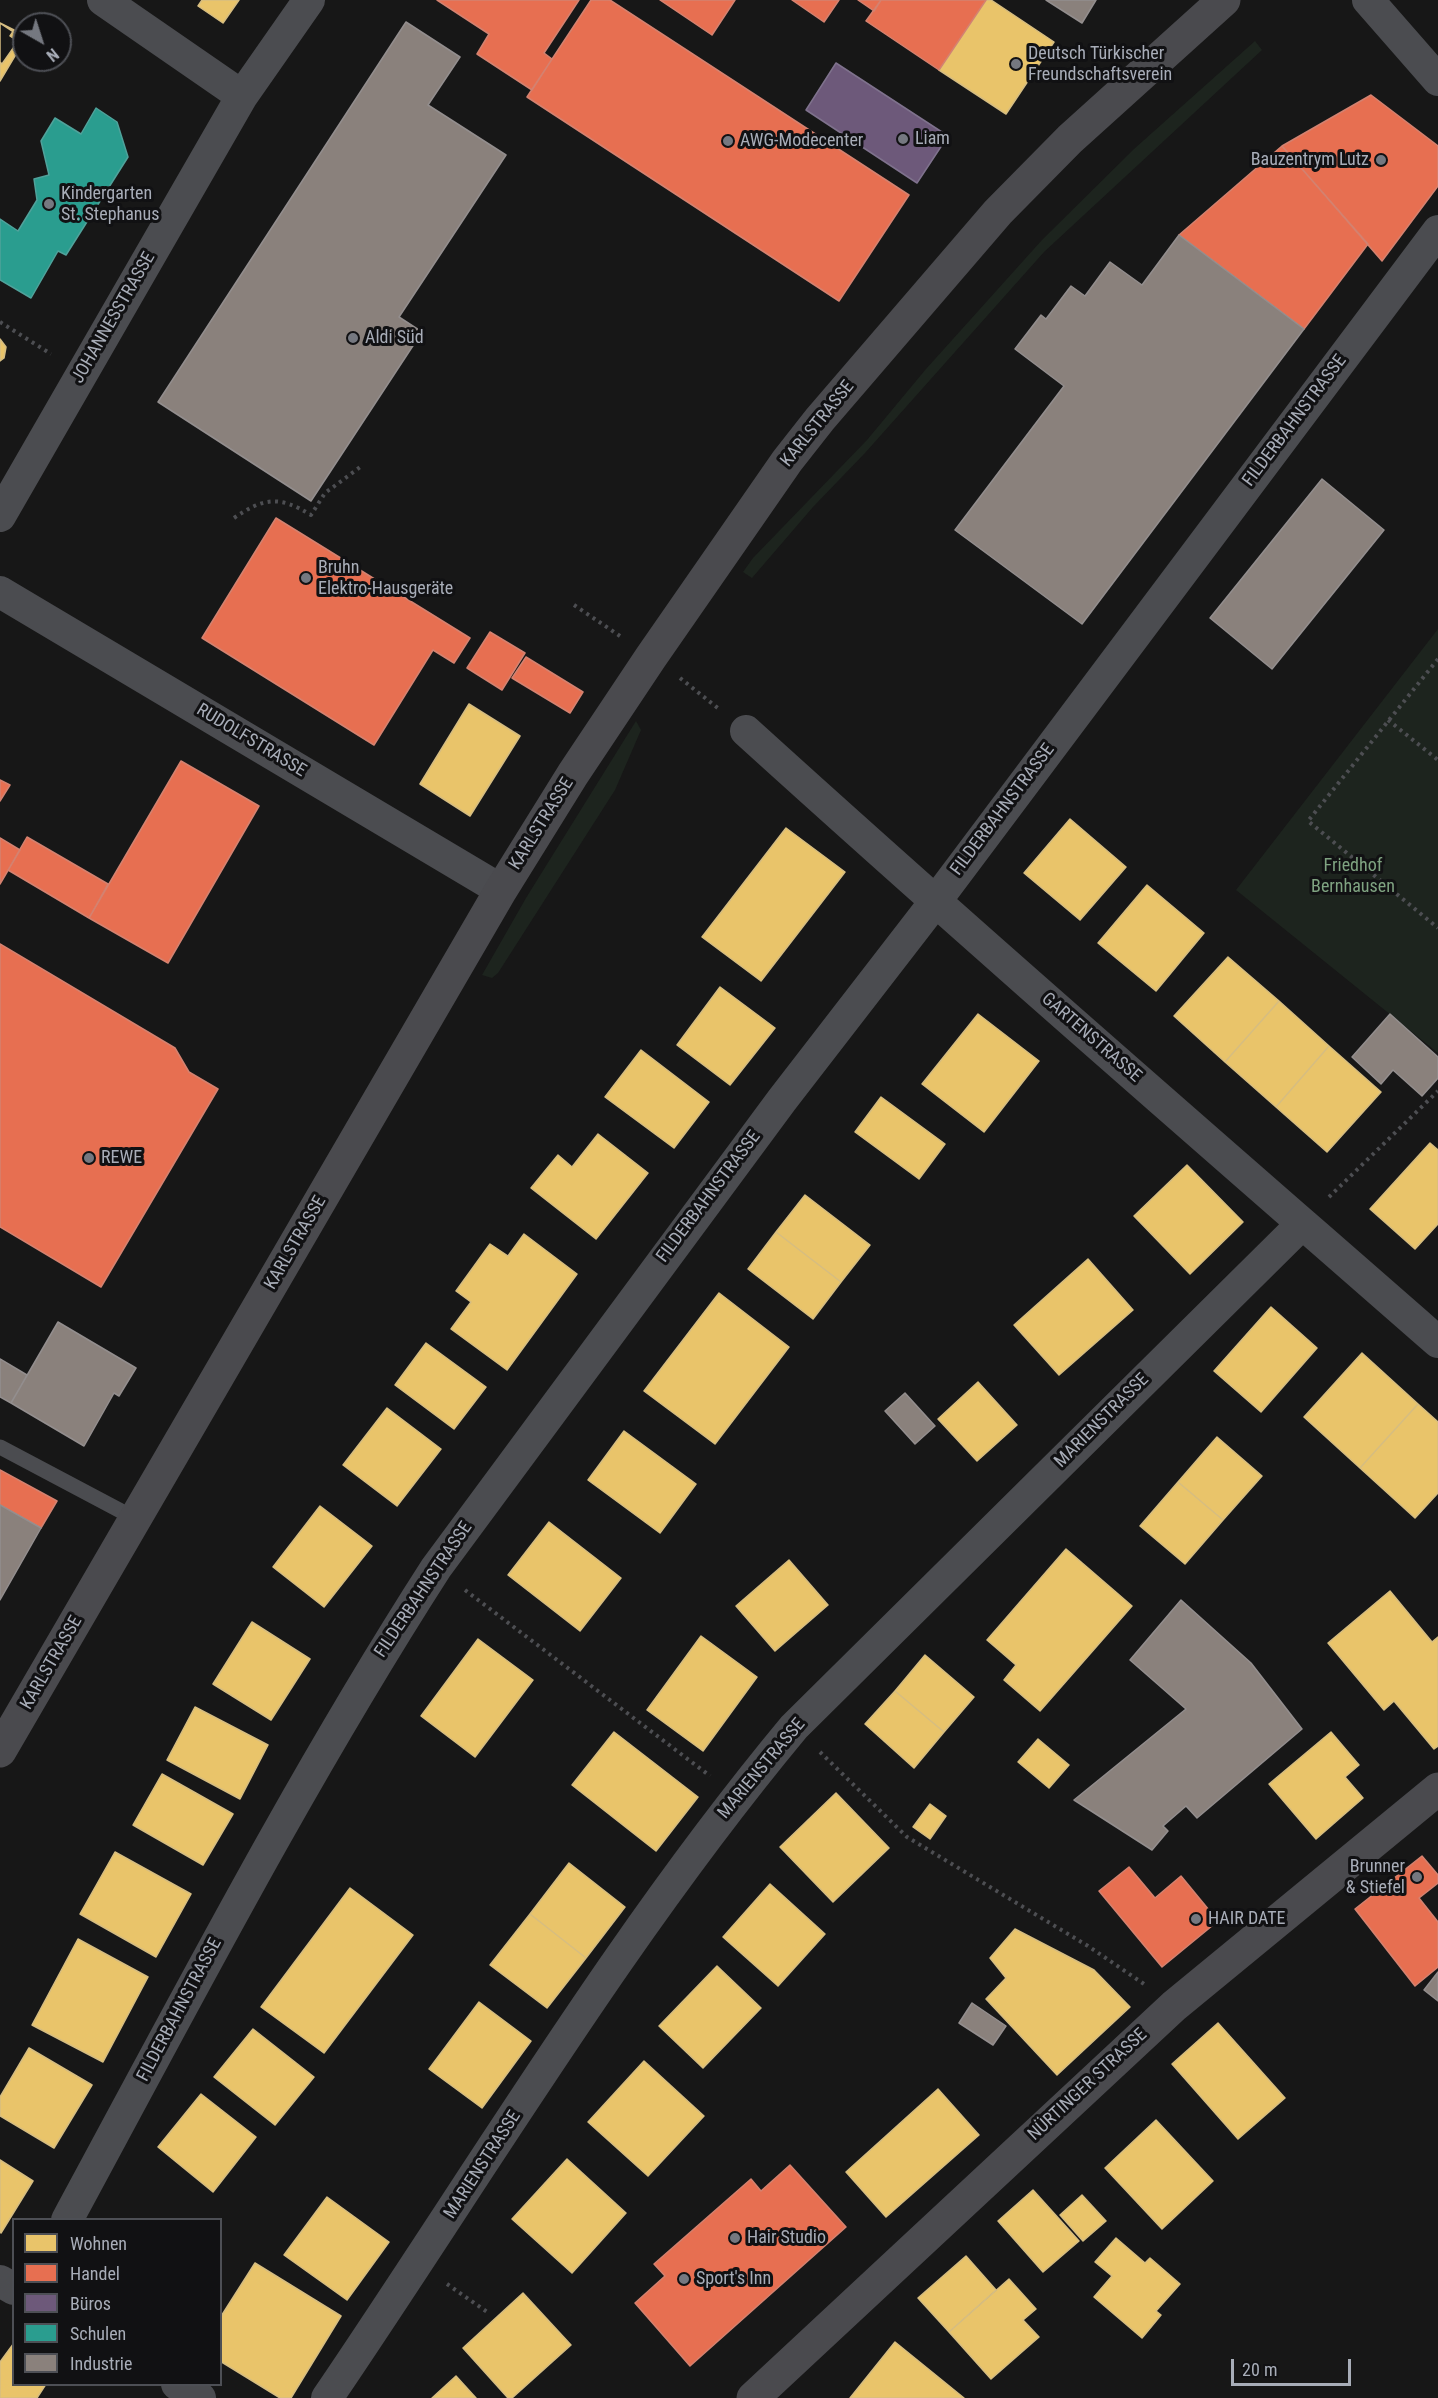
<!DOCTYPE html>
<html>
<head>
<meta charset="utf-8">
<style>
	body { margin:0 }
	#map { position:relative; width:1438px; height:2398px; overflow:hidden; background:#171717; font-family:"Roboto Condensed",sans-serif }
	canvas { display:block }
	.legend { position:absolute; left:12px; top:2218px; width:210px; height:168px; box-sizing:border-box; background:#111113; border:2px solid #4d4f55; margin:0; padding:8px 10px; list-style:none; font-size:18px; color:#a8adb8 }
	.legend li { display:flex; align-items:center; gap:12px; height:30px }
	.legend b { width:30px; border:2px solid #4d4f55 }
	.north { position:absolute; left:12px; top:12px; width:60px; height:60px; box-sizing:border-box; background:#111113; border:2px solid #4d4f55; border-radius:50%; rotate:141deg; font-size:16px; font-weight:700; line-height:24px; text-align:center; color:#a8adb8 }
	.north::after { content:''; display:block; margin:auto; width:21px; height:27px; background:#757880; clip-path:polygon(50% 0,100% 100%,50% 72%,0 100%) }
	.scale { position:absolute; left:1231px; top:2359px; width:120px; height:27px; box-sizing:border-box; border:3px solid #a8adb8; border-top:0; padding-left:8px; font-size:18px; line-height:21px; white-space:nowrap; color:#a8adb8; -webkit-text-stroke:4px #111113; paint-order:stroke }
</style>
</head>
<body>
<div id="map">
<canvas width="1438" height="2398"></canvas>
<ul class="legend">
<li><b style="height:16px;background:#e9c46a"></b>Wohnen</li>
<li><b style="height:16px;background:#e76f51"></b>Handel</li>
<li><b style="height:16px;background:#6d597a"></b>Büros</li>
<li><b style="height:16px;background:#2a9d8f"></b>Schulen</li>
<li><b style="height:16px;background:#8a817c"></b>Industrie</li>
</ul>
<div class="north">N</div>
<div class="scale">20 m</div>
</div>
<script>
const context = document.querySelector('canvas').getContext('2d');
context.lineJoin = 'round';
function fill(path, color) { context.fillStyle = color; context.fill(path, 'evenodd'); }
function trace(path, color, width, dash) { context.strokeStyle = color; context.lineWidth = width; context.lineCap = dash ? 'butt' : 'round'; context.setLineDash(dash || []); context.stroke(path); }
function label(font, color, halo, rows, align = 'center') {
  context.font = font + ' "Roboto Condensed",sans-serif'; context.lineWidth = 6; context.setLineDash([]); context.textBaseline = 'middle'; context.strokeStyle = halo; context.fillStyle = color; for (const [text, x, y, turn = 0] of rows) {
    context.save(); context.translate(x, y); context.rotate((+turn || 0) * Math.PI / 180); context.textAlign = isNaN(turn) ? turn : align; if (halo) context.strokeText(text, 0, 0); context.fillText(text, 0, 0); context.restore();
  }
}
fill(new Path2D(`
	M 1255,41 L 1262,50 L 1044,252 L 865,453 L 813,507 L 752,578 L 743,572 L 753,558 L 867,440 L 926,369 L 1042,240 L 1134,149 Z
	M 1438,629 L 1438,1053 L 1236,890 Z
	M 636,721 L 641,730 L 615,790 L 498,973 L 492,978 L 482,975 L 526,898 Z`), '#1d241e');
const homes = new Path2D(`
	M 202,0 L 239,0 L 223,23 L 198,6 Z
	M 986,0 L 991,0 L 1054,42 L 1006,114 L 939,70 Z
	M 0,23 L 14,30 L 10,36 L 22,44 L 0,81 Z
	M 0,23 L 21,37 L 2,64 L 0,62 Z
	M 0,339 L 6,347 L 4,358 L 0,361 Z
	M 469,704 L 520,736 L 470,816 L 420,784 Z
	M 1070,819 L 1126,867 L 1080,920 L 1024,873 Z
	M 786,828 L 845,872 L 761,981 L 702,937 Z
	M 1147,885 L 1204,933 L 1156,991 L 1098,943 Z
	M 1228,957 L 1279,1001 L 1225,1062 L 1174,1016 Z
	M 720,987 L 775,1028 L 730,1085 L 677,1045 Z
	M 1279,1001 L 1329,1046 L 1276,1107 L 1225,1062 Z
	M 978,1014 L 1039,1061 L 984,1132 L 922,1084 Z
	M 1329,1046 L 1381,1092 L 1327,1152 L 1276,1107 Z
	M 641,1050 L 709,1102 L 674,1148 L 605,1097 Z
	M 881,1097 L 945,1144 L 919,1179 L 855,1132 Z
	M 598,1134 L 648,1173 L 596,1239 L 531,1188 L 558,1155 L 572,1167 Z
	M 1430,1143 L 1438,1150 L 1438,1224 L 1415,1249 L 1370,1209 Z
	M 1187,1165 L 1243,1222 L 1190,1274 L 1134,1216 Z
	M 805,1195 L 870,1245 L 841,1282 L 776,1232 Z
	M 776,1232 L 841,1282 L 813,1319 L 748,1269 Z
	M 524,1234 L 577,1274 L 507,1370 L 451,1329 L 471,1302 L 456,1291 L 490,1244 L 508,1256 Z
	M 1088,1259 L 1133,1310 L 1059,1375 L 1014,1325 Z
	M 719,1293 L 789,1347 L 715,1444 L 644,1391 Z
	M 1271,1307 L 1317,1348 L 1261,1412 L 1214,1371 Z
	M 426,1343 L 486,1387 L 454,1429 L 395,1385 Z
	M 1362,1353 L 1418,1404 L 1360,1468 L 1304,1417 Z
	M 978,1382 L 1017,1425 L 977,1461 L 938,1419 Z
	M 1418,1404 L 1438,1422 L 1438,1493 L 1415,1518 L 1360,1468 Z
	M 387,1408 L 441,1449 L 397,1506 L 343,1465 Z
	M 624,1431 L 696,1484 L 660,1533 L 588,1480 Z
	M 1217,1437 L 1262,1476 L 1223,1520 L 1178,1482 Z
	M 1178,1482 L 1223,1520 L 1185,1564 L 1140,1526 Z
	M 320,1506 L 372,1546 L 324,1607 L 273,1567 Z
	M 549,1522 L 621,1578 L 580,1631 L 508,1575 Z
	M 1066,1549 L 1132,1606 L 1040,1711 L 1004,1680 L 1016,1665 L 987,1640 Z
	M 789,1560 L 828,1605 L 775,1651 L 736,1606 Z
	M 1390,1591 L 1432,1642 L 1438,1637 L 1438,1746 L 1434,1749 L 1394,1701 L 1384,1710 L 1328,1643 Z
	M 252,1622 L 310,1659 L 271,1720 L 213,1684 Z
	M 701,1636 L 757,1677 L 703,1751 L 647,1710 Z
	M 478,1639 L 533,1680 L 475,1757 L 421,1716 Z
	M 925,1655 L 974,1697 L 944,1732 L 895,1691 Z
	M 895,1691 L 944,1732 L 914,1768 L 865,1724 Z
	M 195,1707 L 268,1745 L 240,1799 L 167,1760 Z
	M 614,1732 L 698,1797 L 656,1851 L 572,1785 Z
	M 1331,1732 L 1359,1765 L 1345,1777 L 1363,1798 L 1316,1839 L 1269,1784 Z
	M 1038,1739 L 1069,1765 L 1049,1788 L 1018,1762 Z
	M 162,1774 L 233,1814 L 203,1865 L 133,1825 Z
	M 836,1793 L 889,1848 L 833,1902 L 780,1847 Z
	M 930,1804 L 946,1816 L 930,1839 L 913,1827 Z
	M 115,1852 L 191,1894 L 156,1957 L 80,1914 Z
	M 569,1863 L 625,1907 L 586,1958 L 530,1914 Z
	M 770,1884 L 825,1934 L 778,1986 L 723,1937 Z
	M 350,1888 L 413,1935 L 324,2053 L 261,2007 Z
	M 530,1914 L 586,1958 L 547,2008 L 490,1965 Z
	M 1015,1929 L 1094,1970 L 1130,2007 L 1057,2075 L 986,1999 L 1006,1978 L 990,1958 Z
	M 78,1939 L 148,1977 L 103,2062 L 32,2025 Z
	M 717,1966 L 761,2008 L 703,2068 L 659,2026 Z
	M 479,2002 L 531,2041 L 482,2108 L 429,2069 Z
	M 1218,2023 L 1285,2098 L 1238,2139 L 1172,2064 Z
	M 253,2029 L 314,2077 L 275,2125 L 214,2077 Z
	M 29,2048 L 92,2085 L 54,2148 L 0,2116 L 0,2097 Z
	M 644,2061 L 704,2116 L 648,2176 L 588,2122 Z
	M 938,2089 L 979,2135 L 886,2217 L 846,2172 Z
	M 201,2094 L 256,2137 L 213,2192 L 158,2147 Z
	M 1156,2120 L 1213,2181 L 1162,2229 L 1105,2168 Z
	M 567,2159 L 626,2213 L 572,2273 L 512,2219 Z
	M 0,2160 L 33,2181 L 1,2233 L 0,2232 Z
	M 1033,2190 L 1079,2241 L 1043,2272 L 998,2221 Z
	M 1082,2195 L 1106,2221 L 1083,2241 L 1060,2215 Z
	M 327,2197 L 389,2242 L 347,2300 L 284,2255 Z
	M 1116,2238 L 1145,2263 L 1150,2258 L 1180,2284 L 1156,2311 L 1161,2315 L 1142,2338 L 1094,2297 L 1112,2276 L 1095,2262 Z
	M 966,2256 L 996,2290 L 949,2332 L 918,2298 Z
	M 255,2263 L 341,2316 L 291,2398 L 280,2398 L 220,2361 L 220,2318 Z
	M 1009,2279 L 1036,2309 L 1023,2320 L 1039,2337 L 991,2379 L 949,2332 Z
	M 523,2293 L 571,2345 L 512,2398 L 508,2398 L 463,2348 Z
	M 895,2342 L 964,2398 L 850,2398 Z
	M 14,2343 L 14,2384 L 46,2384 L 37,2398 L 0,2398 L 0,2362 Z
	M 456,2376 L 476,2398 L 432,2398 Z`);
fill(homes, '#e9c46a');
trace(homes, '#d6bd81', 1.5);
const shops = new Path2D(`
	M 437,0 L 579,0 L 544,53 L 552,59 L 532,90 L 477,54 L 489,34 Z
	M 591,0 L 610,0 L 909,195 L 839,301 L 527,97 Z
	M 660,0 L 735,0 L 712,35 Z
	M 792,0 L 839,0 L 824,22 Z
	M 858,0 L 881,0 L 874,11 Z
	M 881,0 L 986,0 L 939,70 L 866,21 Z
	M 1371,95 L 1438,146 L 1438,186 L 1382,261 L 1282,146 Z
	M 1282,146 L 1368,244 L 1304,329 L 1179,235 Z
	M 276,518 L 470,638 L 454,663 L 433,650 L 374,745 L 202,638 Z
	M 490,632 L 525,653 L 502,690 L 467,668 Z
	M 526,657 L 583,692 L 570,713 L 512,678 Z
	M 181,761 L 259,806 L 168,963 L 89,918 Z
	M 0,780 L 10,785 L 0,801 Z
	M 27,837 L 108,884 L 89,918 L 8,870 Z
	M 0,838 L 20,850 L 0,884 Z
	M 0,944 L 175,1048 L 189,1072 L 218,1089 L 101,1287 L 0,1227 Z
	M 0,1470 L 57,1501 L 41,1528 L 0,1505 Z
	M 1422,1856 L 1438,1875 L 1438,1883 L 1419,1898 L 1438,1922 L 1438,1967 L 1415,1986 L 1355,1909 Z
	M 1129,1867 L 1155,1898 L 1181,1876 L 1218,1921 L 1162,1967 L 1099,1891 Z
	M 790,2165 L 846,2227 L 690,2366 L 635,2303 L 665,2276 L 654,2264 L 751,2179 L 761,2191 Z`);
fill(shops, '#e76f51');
trace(shops, '#d48270', 1.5);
const offices = new Path2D(`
	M 836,63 L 948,136 L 917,183 L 806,110 Z`);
fill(offices, '#6d597a');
trace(offices, '#7f728d', 1.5);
const schools = new Path2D(`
	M 96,108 L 117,122 L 128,157 L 66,255 L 58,251 L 31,298 L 0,280 L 0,219 L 18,231 L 37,200 L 34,179 L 49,175 L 41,141 L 55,118 L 81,134 Z`);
fill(schools, '#2a9d8f');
trace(schools, '#50a29b', 1.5);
const industry = new Path2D(`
	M 1046,0 L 1096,0 L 1082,23 Z
	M 406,22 L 460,57 L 428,105 L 506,155 L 399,317 L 422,332 L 311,501 L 158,402 Z
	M 1179,235 L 1304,329 L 1082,624 L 955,530 L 1064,386 L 1015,349 L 1041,315 L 1046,319 L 1071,286 L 1085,296 L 1110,262 L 1142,285 Z
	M 1322,479 L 1384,530 L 1272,669 L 1210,618 Z
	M 1390,1014 L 1438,1057 L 1438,1078 L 1422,1096 L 1393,1070 L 1381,1084 L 1352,1057 Z
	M 58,1322 L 136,1368 L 119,1396 L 114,1393 L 84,1446 L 11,1403 Z
	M 0,1359 L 27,1375 L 11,1403 L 0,1397 Z
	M 905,1393 L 935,1426 L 915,1444 L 885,1411 Z
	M 0,1505 L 41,1528 L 0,1600 Z
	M 1181,1600 L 1251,1663 L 1302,1729 L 1197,1818 L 1186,1806 L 1163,1826 L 1168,1831 L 1152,1850 L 1074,1800 L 1186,1709 L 1130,1660 Z
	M 1438,1972 L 1438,2001 L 1424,1990 Z
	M 972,2003 L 1006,2026 L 993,2045 L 959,2023 Z`);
fill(industry, '#8a817c');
trace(industry, '#938e8e', 1.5);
trace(new Path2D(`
	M 0,322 L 51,354
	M 234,518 C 263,498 279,495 311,515 L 325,493 L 363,465
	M 574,605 L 620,636
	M 1438,659 L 1308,821 L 1438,928
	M 680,678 L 719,709
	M 1388,720 L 1438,760
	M 1329,1197 L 1438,1091
	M 465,1590 L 710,1776
	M 820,1752 L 907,1837 L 1088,1946 L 1144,1984
	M 447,2284 L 490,2314`), '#4d4e52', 4, [3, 4.5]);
trace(new Path2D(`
	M 0,1447 L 136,1519`), '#4b4c50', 15);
trace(new Path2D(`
	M 103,0 L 242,96
	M 1368,0 L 1438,80
	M 0,516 L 242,96 L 309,0
	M 0,592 L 501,890
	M 746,731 C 974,938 1206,1139 1438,1342
	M 67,2220 C 186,2000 301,1778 436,1568 L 782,1100 L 935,902 L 1438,231
	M 0,2281 L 14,2289
	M 177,2384 L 200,2398
	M 327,2398 C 480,2173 620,1936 794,1727 L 1301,1225`), '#4b4c50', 32);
trace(new Path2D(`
	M 0,1751 L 501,890 L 573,774 L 651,657 L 787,461 L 820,419 L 998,212 L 1070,139 L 1224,0
	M 753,2398 L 1174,2006 L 1438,1789`), '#4a4a4e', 33);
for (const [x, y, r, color] of [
	[1016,64,6,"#757880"],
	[903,139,6,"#757880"],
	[728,141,6,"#757880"],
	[1381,160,6,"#757880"],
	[49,204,6,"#757880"],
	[353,338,6,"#757880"],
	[306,578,6,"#757880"],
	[89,1158,6,"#757880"],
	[1417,1877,6,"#757880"],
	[1196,1919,6,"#757880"],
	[735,2238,6,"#757880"],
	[684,2279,6,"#757880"]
]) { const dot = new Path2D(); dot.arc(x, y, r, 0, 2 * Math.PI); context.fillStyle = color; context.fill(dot); trace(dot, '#111113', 2); }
label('18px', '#a8adb8', '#111113', [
	["Deutsch Türkischer",1028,54],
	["Freundschaftsverein",1028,75],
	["Liam",915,139],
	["AWG-Modecenter",740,141],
	["Bauzentrym Lutz",1369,160,"right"],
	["Kindergarten",61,194],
	["St. Stephanus",61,215],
	["Aldi Süd",365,338],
	["Bruhn",318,568],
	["Elektro-Hausgeräte",318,589],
	["REWE",101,1158],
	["Brunner",1405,1867,"right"],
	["& Stiefel",1405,1888,"right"],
	["HAIR DATE",1208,1919],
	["Hair Studio",747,2238],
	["Sport's Inn",696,2279]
], 'left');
label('18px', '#a8adb8', '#111113', [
	["JOHANNESSTRASSE",114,318,-60],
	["FILDERBAHNSTRASSE",1295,421,-53],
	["KARLSTRASSE",818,424,-51],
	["RUDOLFSTRASSE",251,741,31],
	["FILDERBAHNSTRASSE",1003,810,-53],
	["KARLSTRASSE",542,824,-58],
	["GARTENSTRASSE",1091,1038,41],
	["FILDERBAHNSTRASSE",709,1197,-53],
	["KARLSTRASSE",296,1243,-60],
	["MARIENSTRASSE",1102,1421,-45],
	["FILDERBAHNSTRASSE",424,1590,-56],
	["KARLSTRASSE",52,1663,-60],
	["MARIENSTRASSE",762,1769,-50],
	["FILDERBAHNSTRASSE",180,2010,-62],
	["NÜRTINGER STRASSE",1088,2085,-43],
	["MARIENSTRASSE",483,2165,-57]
]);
label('18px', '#7fa381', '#111113', [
	["Friedhof",1353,866],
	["Bernhausen",1353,887]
]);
</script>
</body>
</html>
